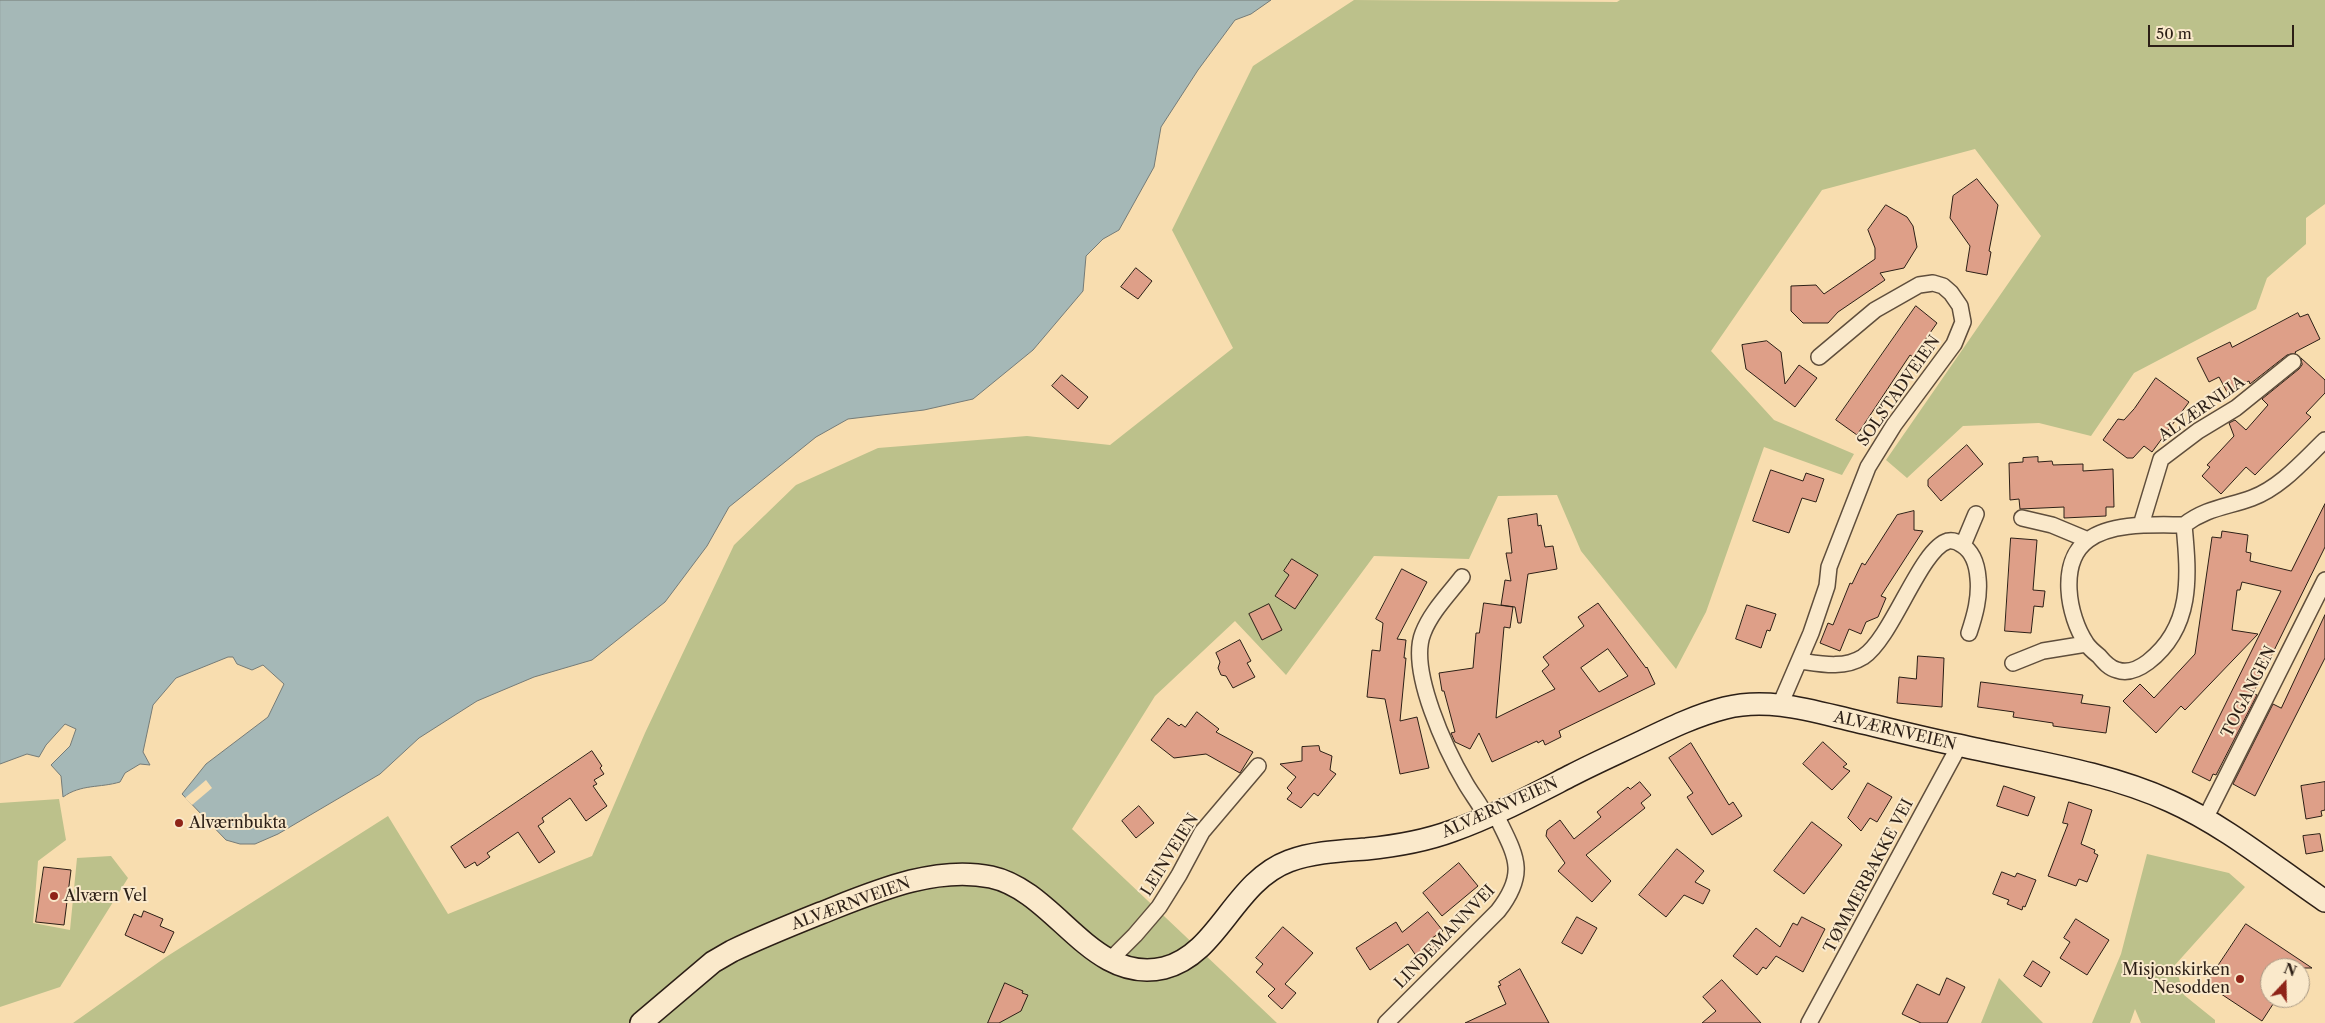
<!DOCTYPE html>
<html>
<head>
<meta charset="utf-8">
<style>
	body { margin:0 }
	#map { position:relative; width:2325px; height:1023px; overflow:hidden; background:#f8ddaf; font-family:"Libre Caslon Text",serif }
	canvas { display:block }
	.north { position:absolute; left:2260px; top:958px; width:50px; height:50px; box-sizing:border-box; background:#fae9cb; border:1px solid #a89883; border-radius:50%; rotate:21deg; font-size:14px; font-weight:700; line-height:20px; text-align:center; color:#2c1f16 }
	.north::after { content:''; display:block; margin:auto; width:18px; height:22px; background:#8f2418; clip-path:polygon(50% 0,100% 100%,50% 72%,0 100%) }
	.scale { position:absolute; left:2148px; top:25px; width:146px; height:22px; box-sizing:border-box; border:2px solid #2c1f16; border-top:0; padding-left:6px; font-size:15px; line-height:18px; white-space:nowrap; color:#2c1f16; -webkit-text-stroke:4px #fae9cb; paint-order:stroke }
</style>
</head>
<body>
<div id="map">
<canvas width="2325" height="1023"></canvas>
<div class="north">N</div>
<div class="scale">50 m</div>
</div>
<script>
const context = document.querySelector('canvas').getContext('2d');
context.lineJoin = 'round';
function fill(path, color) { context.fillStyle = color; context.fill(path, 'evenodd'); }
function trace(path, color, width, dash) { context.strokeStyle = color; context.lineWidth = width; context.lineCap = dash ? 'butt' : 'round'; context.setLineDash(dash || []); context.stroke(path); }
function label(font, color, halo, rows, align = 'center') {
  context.font = font + ' "Libre Caslon Text",serif'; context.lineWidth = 4; context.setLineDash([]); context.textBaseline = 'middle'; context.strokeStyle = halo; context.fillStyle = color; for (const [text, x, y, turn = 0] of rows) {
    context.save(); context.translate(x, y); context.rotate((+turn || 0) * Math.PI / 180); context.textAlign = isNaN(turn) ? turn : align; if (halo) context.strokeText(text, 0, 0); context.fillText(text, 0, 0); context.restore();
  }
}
fill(new Path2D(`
	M 1354,0 L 1617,2 L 1620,0 L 2325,0 L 2325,204 L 2306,218 L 2306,244 L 2267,278 L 2256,309 L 2134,373 L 2091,436 L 2039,423 L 1963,426 L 1907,478 L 1886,460 L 2041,236 L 1975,149 L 1822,190 L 1711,351 L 1774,420 L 1854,454 L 1842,475 L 1764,447 L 1706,612 L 1676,669 L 1581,551 L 1557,495 L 1498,496 L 1469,559 L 1374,556 L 1286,675 L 1235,621 L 1155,696 L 1072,829 L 1277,1023 L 73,1023 L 166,957 L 388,816 L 448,914 L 592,856 L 645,733 L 734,545 L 796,485 L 878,448 L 1027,436 L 1110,445 L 1233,348 L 1172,230 L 1253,66 Z
	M 59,799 L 66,840 L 38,861 L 33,923 L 70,930 L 77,858 L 111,856 L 128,878 L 60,987 L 0,1007 L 0,803 Z
	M 2147,854 L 2229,873 L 2245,887 L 2175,965 L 2184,995 L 2215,1020 L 2215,1023 L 2141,1023 L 2135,1009 L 2130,1023 L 2092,1023 L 2121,954 Z
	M 1999,978 L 2043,1023 L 1981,1023 Z`), '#bcc18b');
const water = new Path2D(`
	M 0,0 L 1271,0 L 1251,14 L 1235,20 L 1198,70 L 1161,127 L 1154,167 L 1119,230 L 1103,239 L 1086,256 L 1083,291 L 1033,350 L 973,399 L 924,410 L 848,419 L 816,437 L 729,507 L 707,546 L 665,602 L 592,660 L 534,677 L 477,701 L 419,738 L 380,774 L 278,834 L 255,844 L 240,844 L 226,840 L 182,794 L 206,764 L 268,717 L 284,684 L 263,665 L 252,670 L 237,664 L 233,657 L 228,657 L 176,678 L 153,705 L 143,752 L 150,765 L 140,764 L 125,773 L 120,782 C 100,788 81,784 63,797 L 61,776 L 51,765 L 70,746 L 76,729 L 65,724 L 46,745 L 39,757 L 27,754 L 0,764 Z`);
fill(water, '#a5b8b7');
trace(water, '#757b77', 1);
fill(new Path2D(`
	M 206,780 L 212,788 L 192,805 L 185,798 Z`), '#f8ddaf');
const building = new Path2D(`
	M 1977,179 L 1998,205 L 1989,251 L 1991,252 L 1987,275 L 1966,271 L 1970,246 L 1950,218 L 1953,196 Z
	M 1886,205 L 1907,217 L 1913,226 L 1917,247 L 1904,268 L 1880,273 L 1885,280 L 1838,312 L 1828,323 L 1803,323 L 1791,311 L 1791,286 L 1816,285 L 1824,294 L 1875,259 L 1875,248 L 1868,230 Z
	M 1136,268 L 1152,281 L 1138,299 L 1121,287 Z
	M 1916,306 L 1937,323 L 1913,357 L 1910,355 L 1857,435 L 1836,420 Z
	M 2298,313 L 2300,317 L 2308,314 L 2320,339 L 2295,352 L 2296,353 L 2287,355 L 2250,384 L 2249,381 L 2227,392 L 2219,377 L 2209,382 L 2197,358 L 2230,342 L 2232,347 Z
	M 1767,341 L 1781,352 L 1785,384 L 1799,365 L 1817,378 L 1795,407 L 1746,369 L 1742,345 Z
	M 2301,358 L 2325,380 L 2325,393 L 2306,413 L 2311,417 L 2255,475 L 2246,467 L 2221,494 L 2202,476 L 2210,467 L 2207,465 L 2234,436 L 2229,423 L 2235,420 L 2246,430 L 2268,405 L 2262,399 L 2299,369 L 2302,365 Z
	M 1062,375 L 1088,397 L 1078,409 L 1052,386 Z
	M 2156,378 L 2189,402 L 2152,452 L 2144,446 L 2133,458 L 2127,458 L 2103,440 L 2118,419 L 2124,420 L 2134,409 Z
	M 1967,445 L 1983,464 L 1941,501 L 1928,486 L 1928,480 Z
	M 2038,457 L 2038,462 L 2052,461 L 2053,465 L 2083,464 L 2083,471 L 2113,469 L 2114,507 L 2106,507 L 2106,516 L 2064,518 L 2064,507 L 2020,509 L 2019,499 L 2010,500 L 2009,463 L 2023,462 L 2023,458 Z
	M 1771,470 L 1803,481 L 1806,473 L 1824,479 L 1816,502 L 1802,498 L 1789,533 L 1753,521 Z
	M 2325,504 L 2325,547 L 2253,693 L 2257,695 L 2216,775 L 2213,774 L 2210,781 L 2192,772 L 2281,591 L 2242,582 L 2240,590 L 2237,590 L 2232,630 L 2258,634 L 2185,710 L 2181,706 L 2156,733 L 2123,701 L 2140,684 L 2154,698 L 2195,654 L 2212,537 L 2221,538 L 2222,531 L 2248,535 L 2246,552 L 2251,553 L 2250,561 L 2291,571 Z
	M 1914,511 L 1914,530 L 1923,531 L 1881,596 L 1886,598 L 1878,617 L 1866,622 L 1861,634 L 1849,629 L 1840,651 L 1820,643 L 1828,623 L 1833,625 L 1850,583 L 1852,584 L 1862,563 L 1865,565 L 1897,515 Z
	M 1537,514 L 1538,526 L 1541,525 L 1545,547 L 1553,546 L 1557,569 L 1528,574 L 1521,623 L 1518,623 L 1515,607 L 1501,605 L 1505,580 L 1511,581 L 1506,553 L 1512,553 L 1508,519 Z
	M 2011,538 L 2037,540 L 2033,590 L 2045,591 L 2043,607 L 2034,606 L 2031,633 L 2005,631 Z
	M 1292,559 L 1318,575 L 1295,609 L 1275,596 L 1289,575 L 1284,571 Z
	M 1402,569 L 1427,582 L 1397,639 L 1406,640 L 1404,658 L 1406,658 L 1400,721 L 1417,717 L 1429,768 L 1400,774 L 1385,699 L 1367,697 L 1372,650 L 1380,651 L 1383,623 L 1376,619 Z
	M 1484,603 L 1513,607 L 1510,628 L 1504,627 L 1496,718 L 1555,689 L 1542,671 L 1549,665 L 1543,657 L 1584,626 L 1578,617 L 1598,603 L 1646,668 L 1647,667 L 1655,684 L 1559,731 L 1561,737 L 1545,745 L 1543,740 L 1538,743 L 1537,741 L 1492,762 L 1479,733 L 1470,749 L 1455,742 L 1451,733 L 1455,732 L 1444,691 L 1442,691 L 1439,673 L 1473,668 L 1476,633 L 1479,633 ZM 1608,649 L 1628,676 L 1599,692 L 1581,668 Z
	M 1269,604 L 1282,630 L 1262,640 L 1249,614 Z
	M 1747,605 L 1776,614 L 1770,631 L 1767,630 L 1761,648 L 1736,639 Z
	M 2325,615 L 2325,658 L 2255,796 L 2233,784 L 2273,704 L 2281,708 Z
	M 1240,640 L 1251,661 L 1247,663 L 1255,677 L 1233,688 L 1226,676 L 1221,675 L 1218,668 L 1220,662 L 1216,653 Z
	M 1918,656 L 1944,658 L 1942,707 L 1897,703 L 1899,677 L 1916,679 Z
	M 1981,682 L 2083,695 L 2081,703 L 2110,707 L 2106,733 L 2053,726 L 2053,723 L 2013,717 L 2014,712 L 1978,707 Z
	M 1197,712 L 1219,729 L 1216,732 L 1253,752 L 1240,773 L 1206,754 L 1174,758 L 1151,740 L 1168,718 L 1179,726 L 1181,724 L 1185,727 Z
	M 1823,742 L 1847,764 L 1843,767 L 1850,771 L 1832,790 L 1803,764 Z
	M 1691,743 L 1729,805 L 1733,802 L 1742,816 L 1712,835 L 1687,797 L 1693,793 L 1669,758 Z
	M 1319,746 L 1320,751 L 1332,756 L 1330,770 L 1336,774 L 1318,796 L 1314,793 L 1301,808 L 1287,799 L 1292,793 L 1287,788 L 1296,777 L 1280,764 L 1302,761 L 1302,747 Z
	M 592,751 L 602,766 L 600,768 L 604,774 L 594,780 L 597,784 L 593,786 L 607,806 L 586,821 L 570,798 L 542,818 L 544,822 L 538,826 L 555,852 L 539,863 L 518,832 L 487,853 L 490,857 L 477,866 L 475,862 L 465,868 L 451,847 Z
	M 1640,782 L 1651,795 L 1641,803 L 1645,808 L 1586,855 L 1611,881 L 1592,902 L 1558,871 L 1565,863 L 1546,836 L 1547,830 L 1560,820 L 1574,839 L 1601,817 L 1597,812 L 1628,787 L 1630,789 Z
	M 2325,782 L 2325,810 L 2321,811 L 2322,816 L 2306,819 L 2301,786 Z
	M 1868,783 L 1892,797 L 1877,822 L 1870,818 L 1861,831 L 1848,818 Z
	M 2004,786 L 2035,797 L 2028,816 L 1997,806 Z
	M 2069,802 L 2092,810 L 2081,844 L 2095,850 L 2094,853 L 2098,855 L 2087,882 L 2079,879 L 2076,886 L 2048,876 L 2068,824 L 2063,823 Z
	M 1139,806 L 1154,823 L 1136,838 L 1122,821 Z
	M 1812,822 L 1842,845 L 1804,894 L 1774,871 Z
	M 2320,834 L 2323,851 L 2306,854 L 2303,836 Z
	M 1677,849 L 1704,871 L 1695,882 L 1710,890 L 1703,904 L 1684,895 L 1666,917 L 1639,895 Z
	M 1459,863 L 1478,886 L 1442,916 L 1423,893 Z
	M 44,867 L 71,870 L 64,925 L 36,922 Z
	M 2002,872 L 2015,877 L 2017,873 L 2036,880 L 2025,907 L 2023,906 L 2022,910 L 2007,904 L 2009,900 L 1993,894 Z
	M 144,911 L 163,919 L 160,926 L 174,932 L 164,953 L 125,935 L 134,914 L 141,917 Z
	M 1428,912 L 1443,931 L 1429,940 L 1435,948 L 1419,960 L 1408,944 L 1370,970 L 1356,948 L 1396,922 L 1402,932 Z
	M 1577,917 L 1597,928 L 1582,954 L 1562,943 Z
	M 1802,917 L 1825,929 L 1803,972 L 1776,956 L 1766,969 L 1763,967 L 1757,975 L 1733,956 L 1756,928 L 1780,947 L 1793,923 L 1797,925 Z
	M 2076,919 L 2109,940 L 2087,975 L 2060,958 L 2070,942 L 2064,938 Z
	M 2246,924 L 2312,968 L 2270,968 L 2270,998 L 2277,998 L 2262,1021 L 2206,984 Z
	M 1283,927 L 1313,953 L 1285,984 L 1296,993 L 1282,1009 L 1268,996 L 1275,989 L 1256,972 L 1263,964 L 1256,958 Z
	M 2033,961 L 2050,972 L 2041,987 L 2024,976 Z
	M 1520,969 L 1549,1023 L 1465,1023 L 1506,1004 L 1498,986 L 1501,985 L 1499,982 Z
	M 1947,978 L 1965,987 L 1947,1023 L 1921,1023 L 1902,1014 L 1917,984 L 1939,995 Z
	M 1722,980 L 1761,1023 L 1702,1023 L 1716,1011 L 1703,997 Z
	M 1005,983 L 1023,991 L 1022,993 L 1028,995 L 1021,1011 L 999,1023 L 988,1023 Z`);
fill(building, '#de9f88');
trace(building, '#2c1f16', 1);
const street = new Path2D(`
	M 2022,518 L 2052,525 L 2088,540
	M 2141,525 L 2161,459 L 2198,431 L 2236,408 L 2293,362
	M 2184,525 C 2189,577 2193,627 2148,662 C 2140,668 2128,674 2117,670 C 2109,668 2104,662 2099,656 C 2094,652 2089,648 2086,643 C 2068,616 2058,562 2088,540 C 2112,522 2155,525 2184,525 C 2206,508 2227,507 2252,498 C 2281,487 2303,461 2325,440
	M 1963,545 L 1976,514
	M 1462,577 C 1449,594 1431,612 1423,633 C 1408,670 1447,752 1466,784 C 1473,796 1481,805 1486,817
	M 1800,661 C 1821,664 1844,669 1863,657 C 1893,637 1920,549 1948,541 C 1953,540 1958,542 1962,545 C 1973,552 1977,565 1978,578 C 1980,597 1975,615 1969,633
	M 2013,663 L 2043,651 L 2086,644
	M 1780,705 L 1811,633 L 1827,586 L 1829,567 L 1868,467 L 1894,425 L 1954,344 L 1963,322 L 1960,306 L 1951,293 L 1943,286 L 1933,283 L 1919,285 L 1875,310 L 1819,357
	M 2205,819 L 2325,580
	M 1110,960 L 1135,935 L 1159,907 L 1179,875 L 1202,832 L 1258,766
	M 1386,1023 L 1498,911 C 1529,871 1515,855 1495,813
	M 1809,1023 L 1959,746`);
const secondary = new Path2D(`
	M 641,1023 L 713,962 L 732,951 C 761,937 791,925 821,913 C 872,893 934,865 991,877 C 1056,891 1091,985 1164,968 C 1219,954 1233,882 1289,861 C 1314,852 1340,851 1366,849 C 1396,846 1425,841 1452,831 C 1494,816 1533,795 1572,775 C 1595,763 1620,752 1643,741 C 1670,728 1697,715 1725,708 C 1769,697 1812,711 1855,721 C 1889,729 1923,738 1958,745 C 2028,761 2104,771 2170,801 C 2226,826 2275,867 2325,901`);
trace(street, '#5f4e3c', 18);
trace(secondary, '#2c1f16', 24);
trace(street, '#fae9cb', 15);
trace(secondary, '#fae9cb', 21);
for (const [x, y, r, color] of [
	[179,823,5,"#8f2418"],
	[54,896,5,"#8f2418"],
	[2240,979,5,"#8f2418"]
]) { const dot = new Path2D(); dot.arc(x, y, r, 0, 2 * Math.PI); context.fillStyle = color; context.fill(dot); trace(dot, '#fae9cb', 2); }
label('16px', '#2c1f16', '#fae9cb', [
	["SOLSTADVEIEN",1899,391,-55],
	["ALVÆRNLIA",2202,409,-35],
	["TOGANGEN",2249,692,-63],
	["ALVÆRNVEIEN",1895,731,13],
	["ALVÆRNVEIEN",1500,808,-24],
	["LEINVEIEN",1170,855,-58],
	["TØMMERBAKKE VEI",1869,876,-62],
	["ALVÆRNVEIEN",851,904,-20],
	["LINDEMANNVEI",1445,937,-46]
]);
label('16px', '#2c1f16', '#fae9cb', [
	["Alværnbukta",189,823],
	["Alværn Vel",64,896],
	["Misjonskirken",2230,970,"right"],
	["Nesodden",2230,988,"right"]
], 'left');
</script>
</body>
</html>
